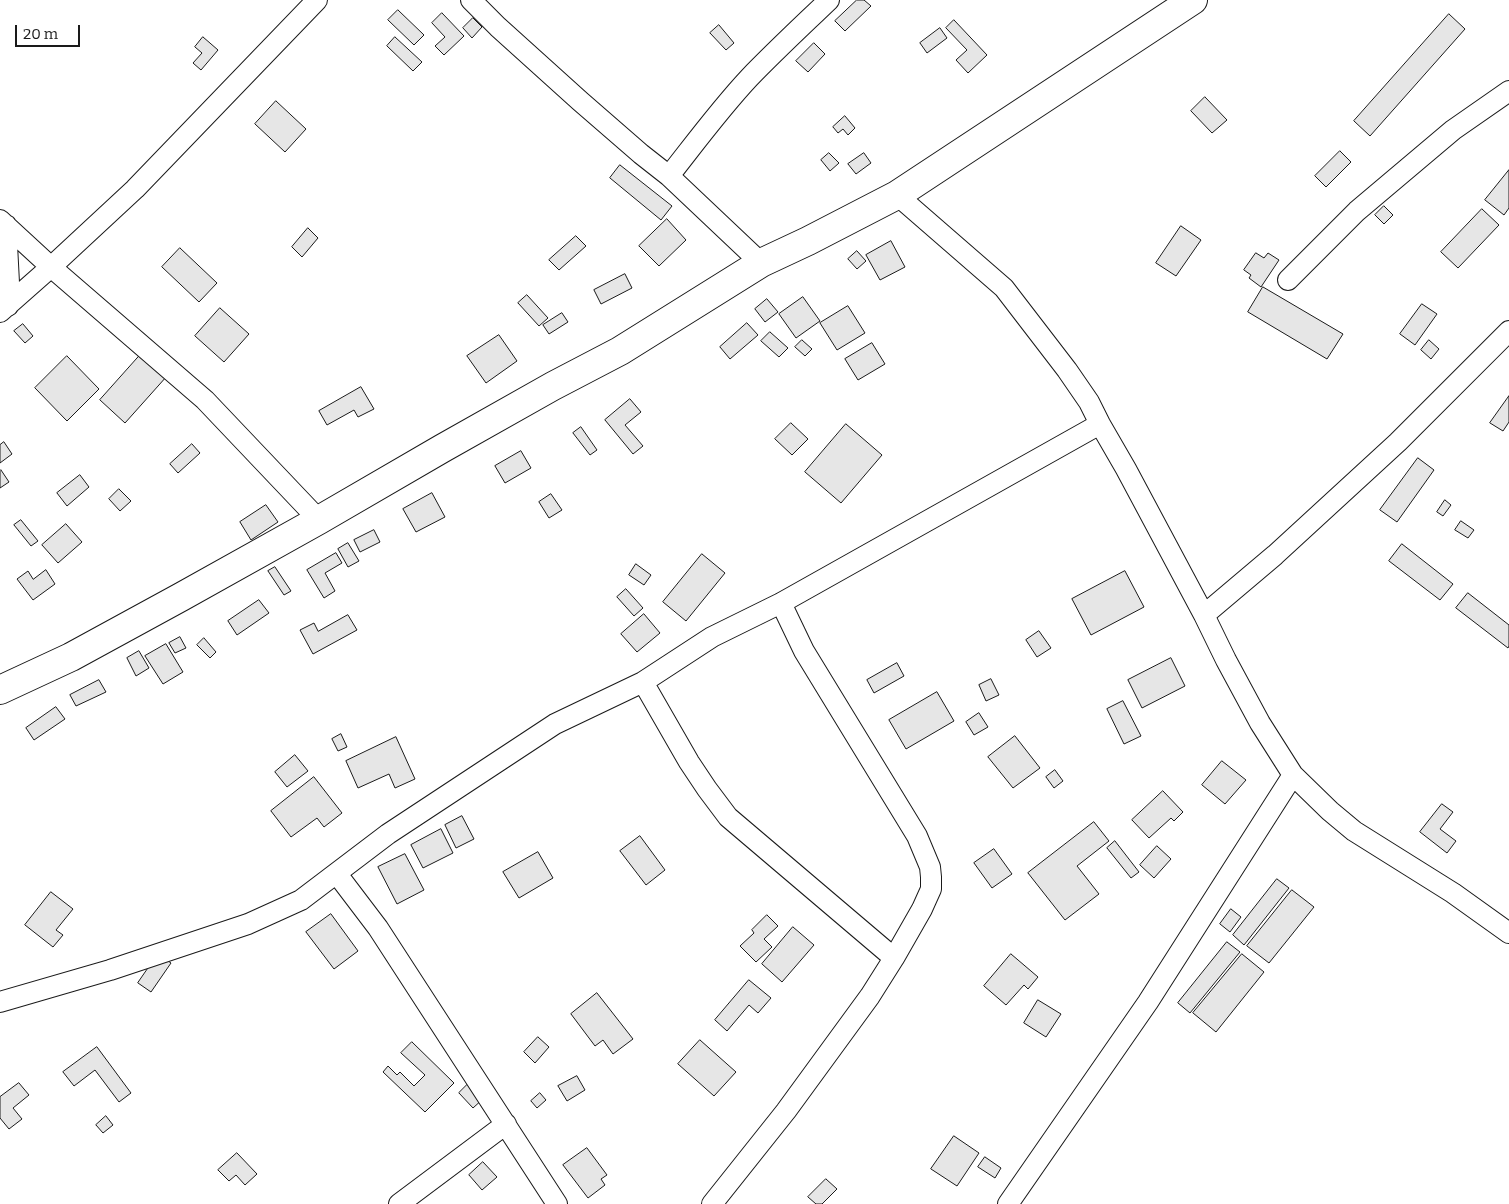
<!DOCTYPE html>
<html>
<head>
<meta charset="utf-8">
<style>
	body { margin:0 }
	#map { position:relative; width:1509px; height:1204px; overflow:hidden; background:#fff; font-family:Bitter,serif }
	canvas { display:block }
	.scale { position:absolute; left:15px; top:25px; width:65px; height:22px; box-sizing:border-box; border:2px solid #1a1a1a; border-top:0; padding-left:6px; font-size:15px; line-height:18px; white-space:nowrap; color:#1a1a1a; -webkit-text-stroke:4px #fff; paint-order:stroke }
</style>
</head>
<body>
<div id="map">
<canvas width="1509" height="1204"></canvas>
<div class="scale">20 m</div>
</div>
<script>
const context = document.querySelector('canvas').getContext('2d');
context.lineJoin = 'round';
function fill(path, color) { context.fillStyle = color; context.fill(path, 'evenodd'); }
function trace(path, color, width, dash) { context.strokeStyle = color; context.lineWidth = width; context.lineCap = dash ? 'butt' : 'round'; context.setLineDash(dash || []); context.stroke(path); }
const building = new Path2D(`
	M 857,0 L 864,0 L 871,6 L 845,31 L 835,21 Z
	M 398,10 L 424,35 L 414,45 L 388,20 Z
	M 442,13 L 464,36 L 444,55 L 435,46 L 445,37 L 432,23 Z
	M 1449,14 L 1465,29 L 1370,136 L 1354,121 Z
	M 473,18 L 482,27 L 472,38 L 463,28 Z
	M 954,20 L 987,55 L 968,73 L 956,60 L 967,50 L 946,28 Z
	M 719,25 L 734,43 L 726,50 L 710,33 Z
	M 940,28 L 947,38 L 927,53 L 920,43 Z
	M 203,37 L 218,50 L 201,70 L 193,63 L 202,53 L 195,47 Z
	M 395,37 L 422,62 L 413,71 L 387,46 Z
	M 814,43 L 825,54 L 808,72 L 796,61 Z
	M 1205,97 L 1227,120 L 1212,133 L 1191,111 Z
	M 276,101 L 306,129 L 285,152 L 255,124 Z
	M 845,116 L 855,128 L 848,135 L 843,129 L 838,133 L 833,127 Z
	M 1340,151 L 1351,162 L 1326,187 L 1315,176 Z
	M 829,153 L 839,163 L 830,171 L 821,160 Z
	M 864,153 L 871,163 L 856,174 L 848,164 Z
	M 620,165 L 672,206 L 661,220 L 610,178 Z
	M 1509,170 L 1509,208 L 1504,215 L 1485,200 Z
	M 1384,206 L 1393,215 L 1384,224 L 1375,215 Z
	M 1482,209 L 1499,225 L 1458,268 L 1441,252 Z
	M 667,219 L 686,240 L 659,266 L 639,246 Z
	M 1181,226 L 1201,240 L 1176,276 L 1156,263 Z
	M 308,228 L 318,238 L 302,257 L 292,247 Z
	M 576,236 L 586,246 L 559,270 L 549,260 Z
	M 891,241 L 905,267 L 880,280 L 866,255 Z
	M 180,248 L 217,283 L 199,302 L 162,267 Z
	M 857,251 L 866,261 L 857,269 L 848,259 Z
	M 1256,253 L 1264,258 L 1268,253 L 1279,260 L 1261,287 L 1249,278 L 1251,275 L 1244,270 Z
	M 625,274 L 632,288 L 601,304 L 594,290 Z
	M 1263,287 L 1343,334 L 1327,359 L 1248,312 Z
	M 527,295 L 548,318 L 539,326 L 518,303 Z
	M 803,297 L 820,321 L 796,338 L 779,314 Z
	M 767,299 L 778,312 L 765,322 L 755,309 Z
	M 1422,304 L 1437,314 L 1415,345 L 1400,334 Z
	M 848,306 L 865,333 L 837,350 L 820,323 Z
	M 220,308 L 249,334 L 224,362 L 195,336 Z
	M 562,313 L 568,322 L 549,334 L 543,325 Z
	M 747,323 L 758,335 L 730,359 L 720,347 Z
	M 23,324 L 33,336 L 25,343 L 14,331 Z
	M 770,332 L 788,348 L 779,357 L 761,341 Z
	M 499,335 L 517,361 L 486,383 L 467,356 Z
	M 802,340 L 812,349 L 805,356 L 795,347 Z
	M 1429,340 L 1439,349 L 1431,359 L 1421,350 Z
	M 872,343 L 885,364 L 858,380 L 845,359 Z
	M 142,353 L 167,376 L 125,423 L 100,400 Z
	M 67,356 L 99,389 L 67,421 L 35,388 Z
	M 361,387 L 374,409 L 358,417 L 354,410 L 327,425 L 319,411 Z
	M 1509,396 L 1509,422 L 1503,431 L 1490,423 Z
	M 630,399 L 641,412 L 625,425 L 643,446 L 633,454 L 605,420 Z
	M 791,423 L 808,439 L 792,455 L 775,439 Z
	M 846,424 L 882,455 L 841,503 L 805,472 Z
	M 581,427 L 597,450 L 590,455 L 573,433 Z
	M 4,442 L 12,454 L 0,463 L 0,445 Z
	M 192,444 L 200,453 L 178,473 L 170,464 Z
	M 521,451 L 531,468 L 505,483 L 495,466 Z
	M 1418,458 L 1434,470 L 1397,522 L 1380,510 Z
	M 1,470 L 9,482 L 0,488 L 0,471 Z
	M 80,475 L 89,487 L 67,506 L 57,493 Z
	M 119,489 L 131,501 L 120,511 L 109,499 Z
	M 432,493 L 445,517 L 416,532 L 403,509 Z
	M 551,494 L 562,510 L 549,518 L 539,502 Z
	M 1445,500 L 1451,505 L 1443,516 L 1437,512 Z
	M 266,505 L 278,522 L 251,540 L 240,522 Z
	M 21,520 L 38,541 L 31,546 L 14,525 Z
	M 1461,521 L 1474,530 L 1468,538 L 1455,530 Z
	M 66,524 L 82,542 L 58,563 L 42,545 Z
	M 374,530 L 380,542 L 360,552 L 354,540 Z
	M 348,543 L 359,561 L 348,567 L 338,549 Z
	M 1402,544 L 1453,584 L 1440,600 L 1389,561 Z
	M 336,553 L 342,563 L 325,573 L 335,591 L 324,598 L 307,570 Z
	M 702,554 L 725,573 L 686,621 L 663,602 Z
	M 636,564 L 651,575 L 644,585 L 629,575 Z
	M 275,567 L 291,591 L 284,595 L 268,571 Z
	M 46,570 L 55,584 L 33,600 L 17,579 L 28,571 L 33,579 Z
	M 1125,571 L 1144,607 L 1091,635 L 1072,599 Z
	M 626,589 L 643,608 L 634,616 L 617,597 Z
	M 1468,593 L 1509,625 L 1509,646 L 1508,648 L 1456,608 Z
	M 259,600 L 269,613 L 237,635 L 228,621 Z
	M 644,614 L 660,633 L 637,652 L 621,634 Z
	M 348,615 L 357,630 L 313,654 L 300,630 L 314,623 L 318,631 Z
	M 1039,631 L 1051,648 L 1037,657 L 1026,640 Z
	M 180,637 L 186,648 L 175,653 L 169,643 Z
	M 204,638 L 216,652 L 210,658 L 197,645 Z
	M 166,644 L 183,672 L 163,684 L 145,656 Z
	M 139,651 L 149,668 L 136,676 L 127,658 Z
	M 1171,658 L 1185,686 L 1142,708 L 1128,680 Z
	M 897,663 L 904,676 L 874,693 L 867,680 Z
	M 991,679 L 999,695 L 986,701 L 979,685 Z
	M 99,680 L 106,692 L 76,706 L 70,695 Z
	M 937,692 L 954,721 L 906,749 L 889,720 Z
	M 1123,701 L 1141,736 L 1124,744 L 1107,709 Z
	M 56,707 L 65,719 L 34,740 L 26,728 Z
	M 979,713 L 988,727 L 974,735 L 966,722 Z
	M 341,734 L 347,747 L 338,751 L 332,739 Z
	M 1015,736 L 1040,768 L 1013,788 L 988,757 Z
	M 396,737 L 415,779 L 395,788 L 389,774 L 358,788 L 346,761 Z
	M 295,755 L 308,771 L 287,787 L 275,772 Z
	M 1222,761 L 1246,780 L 1225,804 L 1202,785 Z
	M 1055,770 L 1063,781 L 1054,788 L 1046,777 Z
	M 314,777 L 342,813 L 324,827 L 317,818 L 291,837 L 271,811 Z
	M 1163,791 L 1183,812 L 1174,821 L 1171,818 L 1149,838 L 1132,820 Z
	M 1442,804 L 1453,812 L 1440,829 L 1456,841 L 1447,853 L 1420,832 Z
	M 462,816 L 474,839 L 456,848 L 445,825 Z
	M 1094,822 L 1109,841 L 1077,866 L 1099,894 L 1065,920 L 1028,873 Z
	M 441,829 L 453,853 L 423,868 L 411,845 Z
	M 640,836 L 665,870 L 646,885 L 620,851 Z
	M 1115,841 L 1139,872 L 1131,878 L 1107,848 Z
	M 1157,846 L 1171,859 L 1154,878 L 1140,865 Z
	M 994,849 L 1012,874 L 992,888 L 974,863 Z
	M 538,852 L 553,878 L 519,898 L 503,872 Z
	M 405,854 L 424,890 L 397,904 L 378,867 Z
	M 1277,879 L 1289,888 L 1244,945 L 1233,935 Z
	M 1292,890 L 1314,907 L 1269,963 L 1247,946 Z
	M 51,892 L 73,909 L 56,930 L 63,935 L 53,947 L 25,925 Z
	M 1231,909 L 1241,917 L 1230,932 L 1220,924 Z
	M 331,914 L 358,951 L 334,969 L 306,932 Z
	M 767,915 L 778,926 L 764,939 L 772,947 L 756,962 L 740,946 L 754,933 L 752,930 Z
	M 793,927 L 814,945 L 782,982 L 762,964 Z
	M 1227,942 L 1240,952 L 1190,1013 L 1178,1003 Z
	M 158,954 L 171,963 L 151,992 L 138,983 Z
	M 1011,954 L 1038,977 L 1028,989 L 1024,985 L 1006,1005 L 984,986 Z
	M 1242,954 L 1264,972 L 1216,1032 L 1193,1013 Z
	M 749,980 L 771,998 L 758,1013 L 749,1005 L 727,1031 L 715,1020 Z
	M 597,993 L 633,1039 L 613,1054 L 603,1040 L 595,1046 L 571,1014 Z
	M 1038,1000 L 1061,1014 L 1046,1037 L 1024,1023 Z
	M 538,1037 L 549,1047 L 535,1063 L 524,1052 Z
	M 700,1040 L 736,1072 L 714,1096 L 678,1064 Z
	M 412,1042 L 454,1083 L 425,1112 L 383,1072 L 388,1066 L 397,1075 L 400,1072 L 414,1086 L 425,1075 L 401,1053 Z
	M 97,1047 L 131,1093 L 119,1102 L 95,1070 L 74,1086 L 63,1072 Z
	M 577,1076 L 585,1090 L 567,1101 L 558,1086 Z
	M 19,1083 L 29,1095 L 13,1108 L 22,1119 L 9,1129 L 0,1118 L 0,1097 Z
	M 469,1083 L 484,1098 L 473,1108 L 459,1093 Z
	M 540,1093 L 546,1100 L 537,1108 L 531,1101 Z
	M 106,1116 L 113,1125 L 103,1133 L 96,1125 Z
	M 954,1136 L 979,1153 L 957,1186 L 931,1169 Z
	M 587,1148 L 607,1175 L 601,1179 L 605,1185 L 588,1198 L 563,1165 Z
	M 237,1153 L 257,1174 L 245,1185 L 236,1175 L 229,1181 L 218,1170 Z
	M 985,1157 L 1001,1168 L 995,1178 L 978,1167 Z
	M 483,1162 L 497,1177 L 482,1190 L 469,1175 Z
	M 826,1179 L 837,1189 L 822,1204 L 816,1204 L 808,1197 Z`);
fill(building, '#e6e6e6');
trace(building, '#1a1a1a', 1);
const street = new Path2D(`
	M 471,0 L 498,27 L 580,101 L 641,154 L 669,176 L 761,263
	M 669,176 C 695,143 720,109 749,78 C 775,51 802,26 829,0
	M 897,195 L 1004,288 L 1067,370 L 1089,402 L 1100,424 L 1126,469 L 1204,615 L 1226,660 L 1260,723 L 1293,775 L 1330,811 L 1354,831 L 1453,893 L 1509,933
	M 0,220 L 51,267 L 205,400 L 319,520
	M 6,225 L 9,283 L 8,306
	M 1288,280 L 1357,211 L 1453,130 L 1509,91
	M 0,312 L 51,267 L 135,189 L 317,0
	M 1204,615 L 1275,555 L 1398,442 L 1509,331
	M 643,682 L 689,762 L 707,789 L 728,817 L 894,958
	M 337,874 L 378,928 L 557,1204
	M 0,1002 L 110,970 L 248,924 L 301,900 L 388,834 L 555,724 L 643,682 L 712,637 L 781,603 L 1100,424
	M 399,1204 L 506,1124
	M 712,1204 L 786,1111 L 870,996 L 894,958 L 922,909 L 931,889 L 931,877 L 930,867 L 917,836 L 804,651 L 781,603
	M 1008,1204 L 1148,1002 L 1293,775`);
const secondary = new Path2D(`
	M 0,690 L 71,657 L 181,597 L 319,520 L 443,448 L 553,386 L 620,351 L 761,263 L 808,241 L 897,195 L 1193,0`);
trace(street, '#1a1a1a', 22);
trace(secondary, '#1a1a1a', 30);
trace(street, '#fff', 20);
trace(secondary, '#fff', 28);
</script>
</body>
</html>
